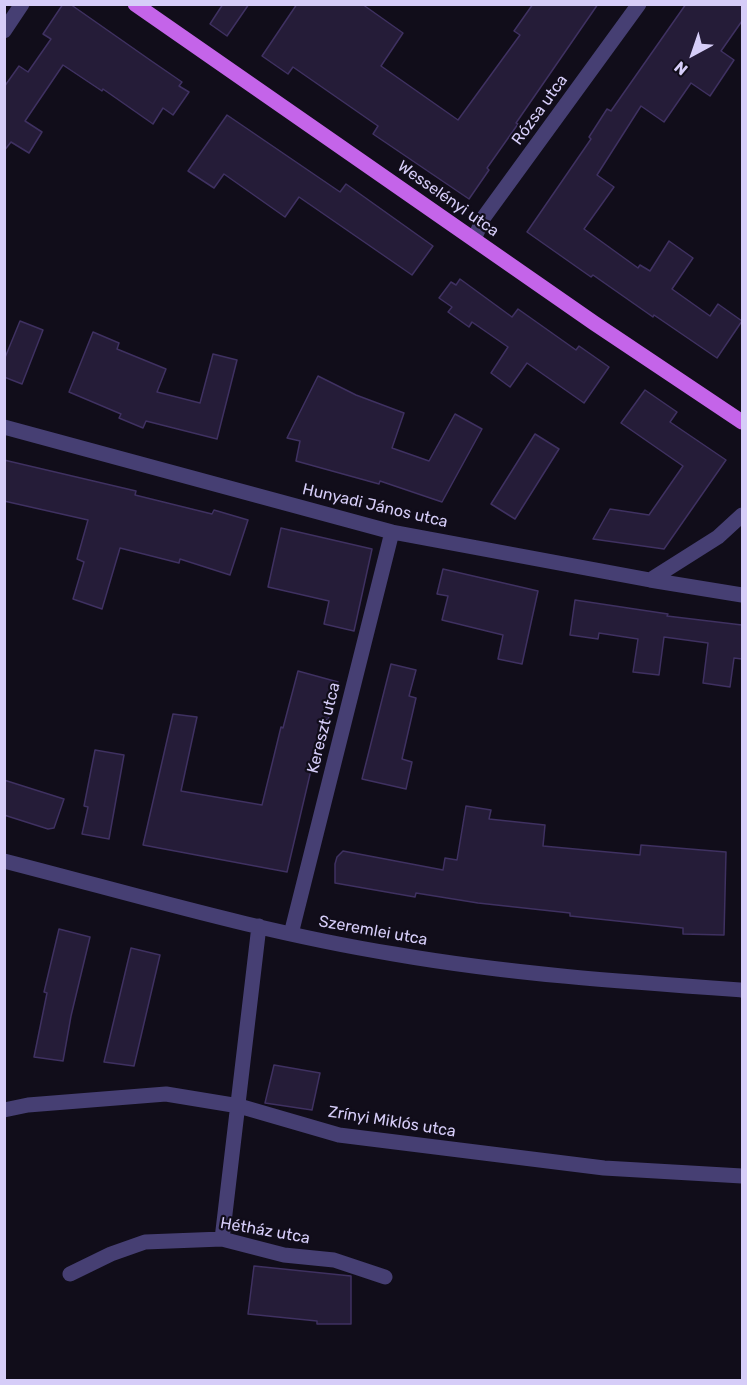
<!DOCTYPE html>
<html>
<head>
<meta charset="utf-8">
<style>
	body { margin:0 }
	#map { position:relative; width:747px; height:1385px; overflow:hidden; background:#110d1a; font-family:Rubik,sans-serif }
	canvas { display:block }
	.frame { position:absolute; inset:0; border:6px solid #d6cdf8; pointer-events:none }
	.north { position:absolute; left:663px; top:24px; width:60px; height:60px; -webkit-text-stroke:4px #110d1a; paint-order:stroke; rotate:220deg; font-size:16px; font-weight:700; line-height:24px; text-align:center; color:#d6cdf8 }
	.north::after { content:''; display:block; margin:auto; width:21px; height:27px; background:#d6cdf8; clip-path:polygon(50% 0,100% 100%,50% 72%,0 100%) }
</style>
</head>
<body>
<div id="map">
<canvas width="747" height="1385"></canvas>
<div class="frame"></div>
<div class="north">N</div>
</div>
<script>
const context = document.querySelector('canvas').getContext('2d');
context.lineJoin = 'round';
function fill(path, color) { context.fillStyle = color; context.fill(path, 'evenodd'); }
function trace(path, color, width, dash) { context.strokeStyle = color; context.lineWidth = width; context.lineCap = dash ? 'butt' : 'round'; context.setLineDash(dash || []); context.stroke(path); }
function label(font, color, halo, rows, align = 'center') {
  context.font = font + ' Rubik,sans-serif'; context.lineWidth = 4.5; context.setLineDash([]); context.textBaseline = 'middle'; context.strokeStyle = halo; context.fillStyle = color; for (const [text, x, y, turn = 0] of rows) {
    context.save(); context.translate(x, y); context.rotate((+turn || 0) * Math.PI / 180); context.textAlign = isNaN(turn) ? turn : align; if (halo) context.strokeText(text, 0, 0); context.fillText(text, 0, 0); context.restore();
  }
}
const building = new Path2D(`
	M 63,4 L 70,4 L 150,60 L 182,82 L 179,86 L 189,92 L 173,115 L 163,108 L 153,124 L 103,89 L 102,91 L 63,65 L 25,121 L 42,132 L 29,153 L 11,142 L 4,151 L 4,87 L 19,66 L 28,72 L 51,39 L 43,34 Z
	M 223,4 L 249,4 L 227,36 L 210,24 Z
	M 297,4 L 362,4 L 403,33 L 381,66 L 458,120 L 520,35 L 514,31 L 533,4 L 598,4 L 516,123 L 518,124 L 487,168 L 489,170 L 469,199 L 373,134 L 378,126 L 293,67 L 288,74 L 262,56 Z
	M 686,4 L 742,4 L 742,21 L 721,51 L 734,60 L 710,96 L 691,83 L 664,122 L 641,106 L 597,175 L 614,187 L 584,229 L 638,268 L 640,265 L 650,271 L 669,241 L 693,258 L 672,289 L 710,316 L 718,304 L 742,321 L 717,358 L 654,315 L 653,317 L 593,275 L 591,277 L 527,232 L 591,139 L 589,137 L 607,109 L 611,111 Z
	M 227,115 L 340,192 L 346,184 L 433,246 L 412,275 L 299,197 L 285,217 L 224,174 L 214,188 L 188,171 Z
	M 460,279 L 512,317 L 518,309 L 576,350 L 579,346 L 609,367 L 584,403 L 527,363 L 510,387 L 491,373 L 508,347 L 472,322 L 469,327 L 448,312 L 452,307 L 439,298 L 451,282 L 456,285 Z
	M 20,321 L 43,330 L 22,384 L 4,377 L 4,360 Z
	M 93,332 L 119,343 L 117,349 L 166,369 L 157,392 L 200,403 L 213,354 L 237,360 L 217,439 L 146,421 L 143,428 L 119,418 L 121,414 L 69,392 Z
	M 318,376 L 356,395 L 404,413 L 392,448 L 429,461 L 455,414 L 482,429 L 442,502 L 380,481 L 379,484 L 296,461 L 300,441 L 287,438 Z
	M 645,390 L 677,412 L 670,422 L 726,460 L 664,549 L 593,539 L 610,509 L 649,515 L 683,466 L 621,423 Z
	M 535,434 L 559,449 L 515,519 L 491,504 Z
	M 4,460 L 136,491 L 135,495 L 212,514 L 214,510 L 248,520 L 230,575 L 180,559 L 179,563 L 120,548 L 102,609 L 73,599 L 84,562 L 77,559 L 88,520 L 4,501 Z
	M 281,528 L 372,549 L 354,631 L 324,624 L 329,601 L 268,587 Z
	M 443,569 L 538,591 L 522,664 L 498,659 L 503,635 L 442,620 L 448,596 L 437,594 Z
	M 575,600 L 668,614 L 667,616 L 742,625 L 742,659 L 734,658 L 730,687 L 703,683 L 708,643 L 664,637 L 659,675 L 633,672 L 638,639 L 599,633 L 598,639 L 570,635 Z
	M 391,664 L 416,670 L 409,696 L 416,698 L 402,759 L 412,762 L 406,789 L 362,779 Z
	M 298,671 L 338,682 L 328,720 L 323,719 L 287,872 L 143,845 L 173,714 L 197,717 L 181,791 L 262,805 L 281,727 L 283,728 Z
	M 95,750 L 124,755 L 109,839 L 82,834 L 88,807 L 84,806 Z
	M 4,780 L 64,799 L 54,828 L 48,829 L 4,815 Z
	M 466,806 L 491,810 L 489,819 L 545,825 L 543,846 L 640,855 L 641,845 L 726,852 L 724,935 L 683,934 L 683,928 L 570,916 L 570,913 L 478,903 L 416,893 L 415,897 L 335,883 L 335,864 L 337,857 L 343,851 L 443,870 L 445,858 L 457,860 Z
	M 59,929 L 90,937 L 71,1016 L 63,1061 L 34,1057 L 47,993 L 44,992 Z
	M 131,948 L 160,955 L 134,1066 L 104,1062 Z
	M 274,1065 L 320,1073 L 312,1110 L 265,1103 Z
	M 254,1266 L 351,1276 L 351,1324 L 317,1324 L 317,1321 L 248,1314 Z`);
fill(building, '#251c38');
trace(building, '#3f3161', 1.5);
trace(new Path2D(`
	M 4,31 L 22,4
	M 474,239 L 484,217 L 639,4
	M 4,427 L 392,532 L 650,580 L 742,595
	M 650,580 L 718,537 L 742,515
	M 4,861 C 133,894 263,933 394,954 C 509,974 626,982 742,990
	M 291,934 L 392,532
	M 4,1110 L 28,1105 L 166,1094 L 239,1106 L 339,1135 L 604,1168 L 742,1176
	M 222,1239 L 259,926
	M 70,1274 L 111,1254 L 145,1242 L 222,1239 L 284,1255 L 334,1260 L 385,1277`), '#463f73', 15);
trace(new Path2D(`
	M 135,4 L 594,323 L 742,422`), '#c464e9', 15);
label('16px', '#d6cdf8', '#110d1a', [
	["Rózsa utca",540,110,-54],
	["Wesselényi utca",448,199,35],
	["Hunyadi János utca",375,506,13],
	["Kereszt utca",324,728,-76],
	["Szeremlei utca",373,931,10],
	["Zrínyi Miklós utca",392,1122,9],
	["Hétház utca",265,1231,10]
]);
</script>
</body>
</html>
